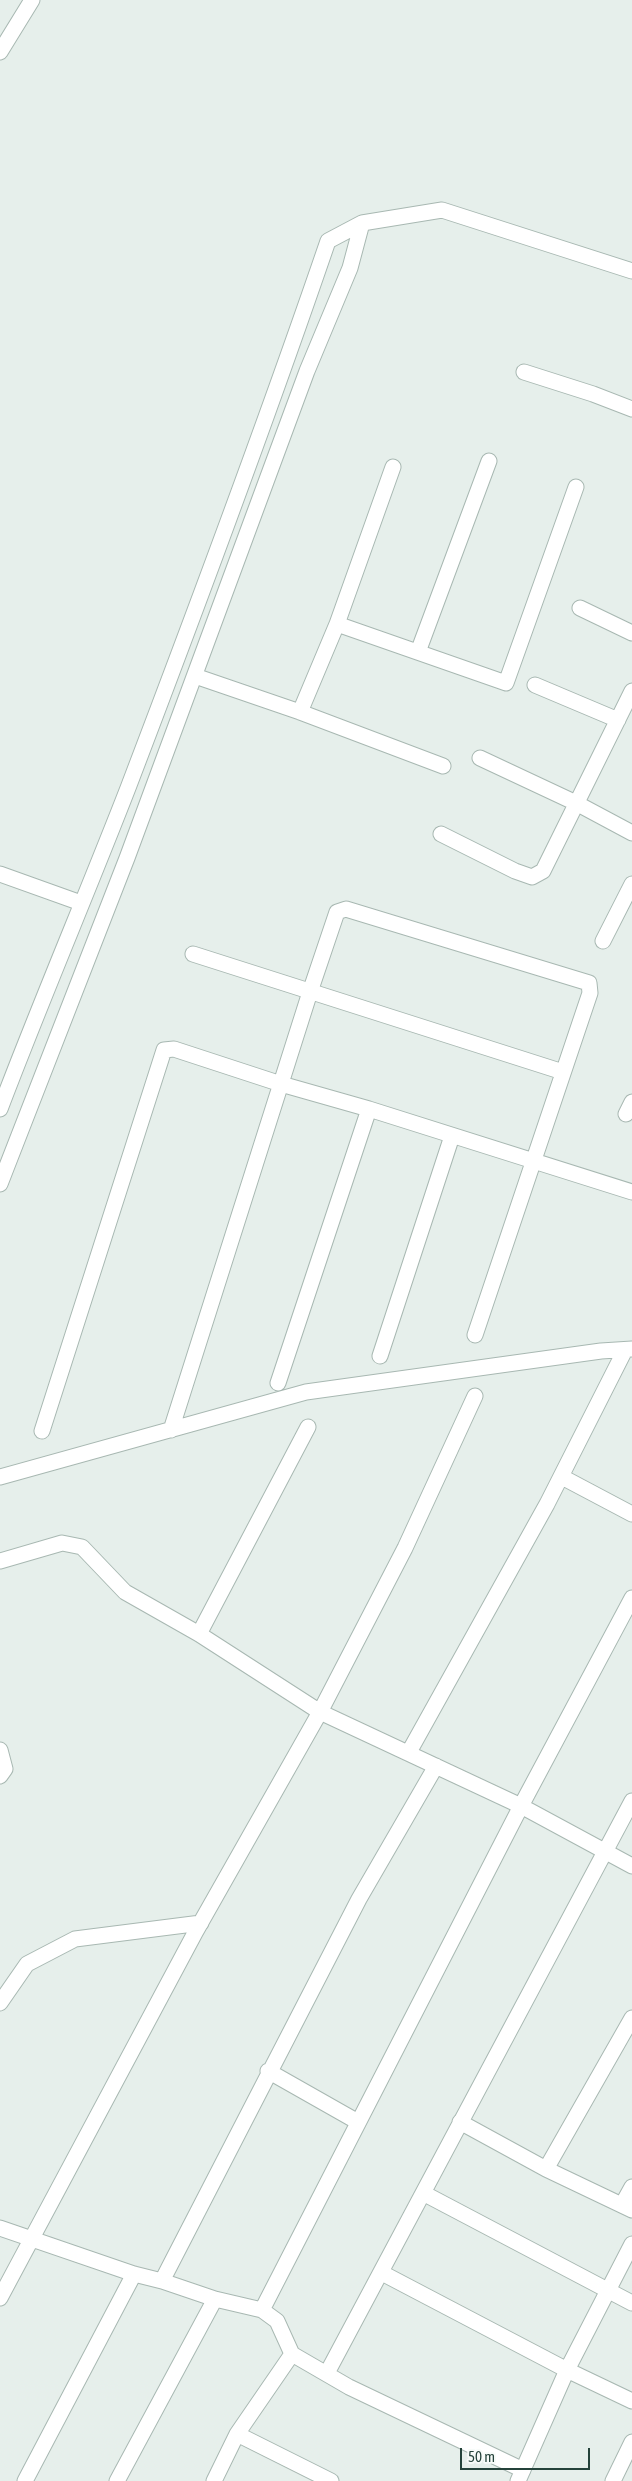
<!DOCTYPE html>
<html>
<head>
<meta charset="utf-8">
<style>
	body { margin:0 }
	#map { position:relative; width:632px; height:2481px; overflow:hidden; background:#e6efeb; font-family:"Asap Condensed",sans-serif }
	canvas { display:block }
	.scale { position:absolute; left:460px; top:2448px; width:130px; height:22px; box-sizing:border-box; border:2px solid #24423a; border-top:0; padding-left:6px; font-size:15px; line-height:18px; white-space:nowrap; color:#24423a; -webkit-text-stroke:4px #f7fbf9; paint-order:stroke }
</style>
</head>
<body>
<div id="map">
<canvas width="632" height="2481"></canvas>
<div class="scale">50 m</div>
</div>
<script>
const context = document.querySelector('canvas').getContext('2d');
context.lineJoin = 'round';
function trace(path, color, width, dash) { context.strokeStyle = color; context.lineWidth = width; context.lineCap = dash ? 'butt' : 'round'; context.setLineDash(dash || []); context.stroke(path); }
const minor = new Path2D(`
	M 0,52 L 32,0
	M 362,223 L 442,210 L 632,271
	M 524,372 L 593,394 L 632,409
	M 580,608 L 632,633
	M 337,624 L 393,467
	M 418,652 L 489,461
	M 195,676 L 300,712 L 443,766
	M 535,685 L 618,720
	M 300,712 L 337,624 L 506,683 L 576,487
	M 480,758 L 576,803 L 632,833
	M 441,834 L 515,871 L 532,877 L 543,871 L 632,691
	M 0,874 L 81,903
	M 603,941 L 632,884
	M 193,954 L 563,1072
	M 0,1109 C 41,1001 86,896 128,788 C 197,607 265,425 328,241 L 362,223 L 350,268 L 307,371 L 127,858 L 0,1184
	M 626,1114 L 632,1102
	M 380,1356 L 452,1136
	M 278,1383 L 369,1109
	M 171,1430 L 310,992 L 337,912 L 346,909 L 589,983 L 590,993 L 475,1335
	M 42,1431 L 164,1050 L 174,1049 L 281,1084 L 369,1109 L 632,1192
	M 0,1477 L 306,1392 L 601,1351 L 632,1349
	M 562,1477 L 632,1514
	M 0,1561 L 62,1543 L 82,1547 L 125,1592 L 199,1634 L 320,1712 L 521,1806 L 632,1866
	M 199,1634 L 308,1427
	M 0,1750 L 5,1769 L 0,1776
	M 409,1752 L 547,1504 L 625,1350
	M 436,1766 L 359,1899 L 162,2281 L 215,2299 L 262,2310 L 277,2321 L 292,2354 L 349,2387 L 523,2470
	M 0,2003 L 27,1964 L 75,1939 L 201,1923
	M 268,2071 L 358,2122
	M 460,2122 L 546,2169 L 632,2210
	M 546,2169 L 632,2018
	M 423,2193 L 632,2303
	M 622,2205 L 632,2187
	M 0,2228 L 134,2274 L 162,2281
	M 382,2273 L 567,2370 L 632,2401
	M 0,2298 L 196,1931 L 320,1712 L 405,1548 L 475,1396
	M 262,2310 L 521,1806 L 632,1598
	M 327,2373 L 632,1801
	M 237,2434 L 331,2481
	M 25,2481 L 134,2274
	M 117,2481 L 215,2299
	M 214,2481 L 237,2434 L 292,2354
	M 518,2481 L 567,2370 L 632,2244
	M 613,2481 L 632,2442`);
trace(minor, '#a8b8b2', 17);
trace(minor, '#fff', 15);
</script>
</body>
</html>
